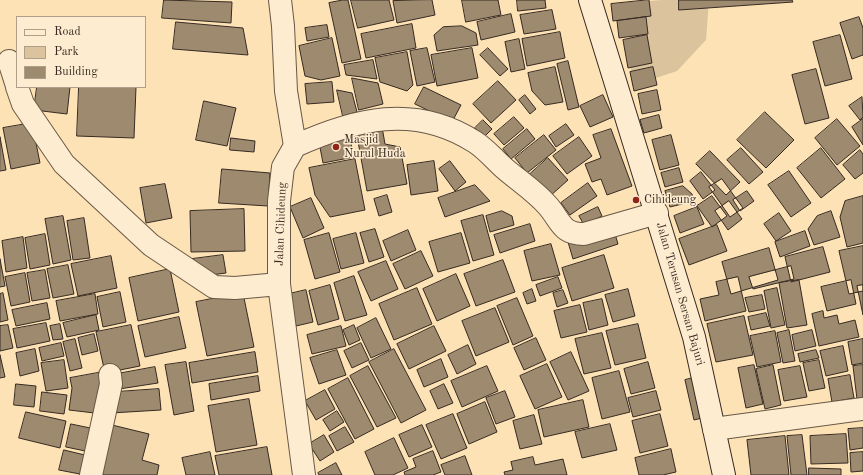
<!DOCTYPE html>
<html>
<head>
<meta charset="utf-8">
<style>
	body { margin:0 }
	#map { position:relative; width:863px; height:475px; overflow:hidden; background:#fde2b6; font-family:"Old Standard TT",serif }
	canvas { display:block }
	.legend { position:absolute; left:16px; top:16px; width:130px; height:72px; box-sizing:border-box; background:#feecd0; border:1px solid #ae9e8a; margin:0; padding:5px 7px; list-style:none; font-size:12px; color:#362a22 }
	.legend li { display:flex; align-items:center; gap:8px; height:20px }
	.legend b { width:20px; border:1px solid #ae9e8a }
</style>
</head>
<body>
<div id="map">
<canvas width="863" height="475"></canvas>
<ul class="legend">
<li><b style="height:5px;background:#feecd0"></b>Road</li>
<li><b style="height:11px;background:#dbc39d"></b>Park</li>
<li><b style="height:11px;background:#9d8a6f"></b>Building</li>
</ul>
</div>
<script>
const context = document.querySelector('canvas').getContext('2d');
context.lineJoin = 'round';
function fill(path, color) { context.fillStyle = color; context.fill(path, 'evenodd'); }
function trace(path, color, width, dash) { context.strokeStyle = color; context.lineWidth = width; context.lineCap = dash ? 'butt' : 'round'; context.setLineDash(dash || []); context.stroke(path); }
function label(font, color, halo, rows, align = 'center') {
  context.font = font + ' "Old Standard TT",serif'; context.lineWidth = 3; context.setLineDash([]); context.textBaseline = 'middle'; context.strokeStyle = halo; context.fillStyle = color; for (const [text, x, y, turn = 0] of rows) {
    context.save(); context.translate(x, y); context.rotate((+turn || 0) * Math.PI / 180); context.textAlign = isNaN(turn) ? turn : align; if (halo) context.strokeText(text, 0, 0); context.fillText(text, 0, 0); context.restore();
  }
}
fill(new Path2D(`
	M 662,0 L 709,0 L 706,40 L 677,71 L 632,86 L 627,3 Z`), '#dbc39d');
const building = new Path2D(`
	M 164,0 L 232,2 L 231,23 L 162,18 Z
	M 343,0 L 348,0 L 361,59 L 342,63 L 329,3 Z
	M 351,0 L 389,0 L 394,20 L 358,28 Z
	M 432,0 L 435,15 L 397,23 L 393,1 Z
	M 462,0 L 498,0 L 501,15 L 466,22 Z
	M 517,0 L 545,0 L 546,8 L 518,11 Z
	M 649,0 L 651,16 L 613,21 L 611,4 Z
	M 679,0 L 792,0 L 793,2 L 679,10 Z
	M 552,10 L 556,29 L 524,34 L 520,15 Z
	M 511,14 L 515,32 L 481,40 L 477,22 Z
	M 646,17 L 648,34 L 619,38 L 617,21 Z
	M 859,17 L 863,28 L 863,55 L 852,59 L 840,23 Z
	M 176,22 L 243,28 L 248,55 L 173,49 Z
	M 412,24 L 416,48 L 366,58 L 361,34 Z
	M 327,25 L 329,37 L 307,41 L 305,28 Z
	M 462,26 L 476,33 L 478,45 L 437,51 L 434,35 L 443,27 Z
	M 560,32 L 565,58 L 527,66 L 522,39 Z
	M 647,35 L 652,63 L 628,68 L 623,40 Z
	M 840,35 L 852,79 L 825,86 L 813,42 Z
	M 332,38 L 340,76 L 321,80 L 305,76 L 299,46 Z
	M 519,39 L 525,69 L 511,72 L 505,42 Z
	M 427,48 L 435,82 L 417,86 L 410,51 Z
	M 472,48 L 478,78 L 437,86 L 431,55 Z
	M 488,48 L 508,69 L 500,76 L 480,55 Z
	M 407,52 L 413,85 L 407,91 L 380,82 L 375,58 Z
	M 373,60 L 377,79 L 346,75 L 344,65 Z
	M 568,61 L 579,107 L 568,110 L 557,64 Z
	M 555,67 L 563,102 L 545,105 L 532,91 L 528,73 Z
	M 653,67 L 657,85 L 634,91 L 630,72 Z
	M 816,69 L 829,118 L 805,124 L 792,75 Z
	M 352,78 L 378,83 L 383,104 L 359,110 Z
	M 498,81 L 516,100 L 491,123 L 473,104 Z
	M 332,82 L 334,102 L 307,104 L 305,84 Z
	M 37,87 L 70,87 L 67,114 L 34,110 Z
	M 79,87 L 136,87 L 134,138 L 77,136 Z
	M 424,87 L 461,105 L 452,122 L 415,104 Z
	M 337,90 L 352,93 L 357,112 L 343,116 Z
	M 657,90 L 661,110 L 642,114 L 638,94 Z
	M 525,95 L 536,109 L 530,114 L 519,100 Z
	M 603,95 L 613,117 L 590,127 L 580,106 Z
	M 862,97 L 863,117 L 860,120 L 849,106 Z
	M 204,101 L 236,108 L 227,146 L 196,140 Z
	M 765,112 L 794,140 L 766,168 L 737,140 Z
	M 659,115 L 662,128 L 644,133 L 640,120 Z
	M 514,117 L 524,128 L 504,145 L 494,134 Z
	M 837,119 L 860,146 L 837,165 L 815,138 Z
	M 863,119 L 863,145 L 852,127 Z
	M 483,120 L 492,129 L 484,137 L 475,128 Z
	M 381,121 L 385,144 L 400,147 L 407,184 L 367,191 L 355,125 Z
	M 32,123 L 40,163 L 11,169 L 3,128 Z
	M 566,124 L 574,135 L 556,147 L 549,136 Z
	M 527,129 L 535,139 L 511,159 L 503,149 Z
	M 611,129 L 632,186 L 607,195 L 601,179 L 592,182 L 585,164 L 601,158 L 593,135 Z
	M 348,131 L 354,157 L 323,163 L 318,137 Z
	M 544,135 L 556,150 L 527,173 L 515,158 Z
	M 671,135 L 679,165 L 660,170 L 652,140 Z
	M 0,137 L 6,170 L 0,171 Z
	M 579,137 L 592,156 L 567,174 L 553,156 Z
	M 231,138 L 255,141 L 254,152 L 230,150 Z
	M 741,148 L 763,172 L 749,184 L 727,160 Z
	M 821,148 L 845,179 L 821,198 L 797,168 Z
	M 860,150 L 863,154 L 863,173 L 855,179 L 843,165 Z
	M 710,151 L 740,182 L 726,195 L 696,164 Z
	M 548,158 L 568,180 L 549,197 L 529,175 Z
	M 355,159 L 365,210 L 330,217 L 315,195 L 309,168 Z
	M 434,161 L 438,191 L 411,195 L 407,165 Z
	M 450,161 L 466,182 L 455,191 L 439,169 Z
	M 679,168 L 683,182 L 665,187 L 661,173 Z
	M 222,169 L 270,173 L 268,206 L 219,203 Z
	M 789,171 L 811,203 L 791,217 L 768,185 Z
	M 701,172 L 715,190 L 703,199 L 690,181 Z
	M 722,179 L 743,208 L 730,217 L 709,187 Z
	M 588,183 L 597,196 L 570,215 L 561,203 Z
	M 165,184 L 172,218 L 146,223 L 140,188 Z
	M 475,185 L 490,201 L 445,217 L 438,198 Z
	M 683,186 L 692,194 L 694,201 L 670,207 L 665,191 Z
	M 747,191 L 754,201 L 740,211 L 733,200 Z
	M 387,195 L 392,212 L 379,216 L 374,199 Z
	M 712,196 L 727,216 L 712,227 L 697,206 Z
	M 863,196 L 863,243 L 847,247 L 840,217 L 845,201 Z
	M 311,198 L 324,228 L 303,238 L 290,207 Z
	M 729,201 L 742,219 L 728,230 L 715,211 Z
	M 598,207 L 602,216 L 584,225 L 579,216 Z
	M 697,207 L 704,224 L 680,233 L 674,216 Z
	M 244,209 L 245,251 L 191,252 L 190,211 Z
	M 502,211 L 512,216 L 514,225 L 490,232 L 486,216 Z
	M 831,211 L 840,237 L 814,245 L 808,229 L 817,216 Z
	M 779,213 L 791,231 L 776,241 L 764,224 Z
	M 483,215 L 494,255 L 473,261 L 461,221 Z
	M 63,216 L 71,260 L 53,264 L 45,219 Z
	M 84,218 L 90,258 L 73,260 L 67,221 Z
	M 530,224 L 535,241 L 500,253 L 494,235 Z
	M 717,225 L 727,251 L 689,265 L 679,239 Z
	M 613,227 L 618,244 L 573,259 L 568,242 Z
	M 375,229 L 384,257 L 369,262 L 360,233 Z
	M 408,230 L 416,250 L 391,261 L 383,241 Z
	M 805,231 L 810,246 L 780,257 L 775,242 Z
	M 329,233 L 340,272 L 315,279 L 304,240 Z
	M 356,233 L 364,263 L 341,269 L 333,239 Z
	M 461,233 L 470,263 L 438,272 L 429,242 Z
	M 45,234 L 50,265 L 30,269 L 25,238 Z
	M 23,237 L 27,268 L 6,272 L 2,241 Z
	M 551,244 L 560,275 L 532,281 L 524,251 Z
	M 863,246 L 863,291 L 849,294 L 839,251 Z
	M 823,247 L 830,272 L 791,282 L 785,257 Z
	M 769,248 L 778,280 L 731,294 L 722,262 Z
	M 421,251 L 433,276 L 405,289 L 393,264 Z
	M 223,255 L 226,273 L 203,276 L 194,269 L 192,259 Z
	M 604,255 L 614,288 L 572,301 L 562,268 Z
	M 111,256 L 117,288 L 78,296 L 71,264 Z
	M 0,259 L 5,286 L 0,287 Z
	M 503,260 L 515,292 L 476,306 L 464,274 Z
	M 386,261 L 398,289 L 371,301 L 358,272 Z
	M 68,265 L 74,294 L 53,298 L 47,269 Z
	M 791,266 L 794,279 L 753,289 L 749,277 Z
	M 170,269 L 179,312 L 138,321 L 129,278 Z
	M 45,270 L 50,298 L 32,301 L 27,273 Z
	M 25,273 L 30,302 L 11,306 L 5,277 Z
	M 456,274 L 470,306 L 437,321 L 423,289 Z
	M 354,276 L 367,315 L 345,321 L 334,283 Z
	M 558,277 L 562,288 L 540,296 L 536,285 Z
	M 738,277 L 746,311 L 705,321 L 700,299 L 719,295 L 716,282 Z
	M 799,280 L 807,325 L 787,328 L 779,283 Z
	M 851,280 L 856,304 L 827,311 L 821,287 Z
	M 330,285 L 339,319 L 318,325 L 309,291 Z
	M 863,285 L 863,315 L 857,286 Z
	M 417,288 L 432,324 L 394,340 L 379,304 Z
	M 777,288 L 785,325 L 771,328 L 764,291 Z
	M 532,289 L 536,301 L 527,304 L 523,293 Z
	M 628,289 L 635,316 L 613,322 L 605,295 Z
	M 306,290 L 313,322 L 296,326 L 289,294 Z
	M 563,290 L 568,303 L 557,307 L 553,293 Z
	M 120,292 L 126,322 L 103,327 L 97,297 Z
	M 3,293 L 8,320 L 0,322 L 0,294 Z
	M 243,293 L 254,347 L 207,356 L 196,302 Z
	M 95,294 L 98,314 L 60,321 L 56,301 Z
	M 762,295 L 765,309 L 749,312 L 745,298 Z
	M 517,298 L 533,336 L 513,345 L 497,306 Z
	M 602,299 L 608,325 L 589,330 L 583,303 Z
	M 47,303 L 50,319 L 16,326 L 12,310 Z
	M 580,305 L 587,332 L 561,338 L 554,311 Z
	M 495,308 L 509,342 L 476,356 L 462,321 Z
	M 823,311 L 824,318 L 837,315 L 839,324 L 855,320 L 859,337 L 819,346 L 812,314 Z
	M 766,313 L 770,326 L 751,330 L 748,317 Z
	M 96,315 L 99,330 L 67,337 L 63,323 Z
	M 744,316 L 753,355 L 716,362 L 707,324 Z
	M 179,317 L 186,348 L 145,357 L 138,326 Z
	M 376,318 L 391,349 L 371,358 L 357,328 Z
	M 46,323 L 50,341 L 17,348 L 13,329 Z
	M 60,324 L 63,339 L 53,340 L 50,326 Z
	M 638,324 L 646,358 L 615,365 L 606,331 Z
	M 8,325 L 13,348 L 0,351 L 0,326 Z
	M 131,325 L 140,366 L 105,373 L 96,332 Z
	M 354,325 L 360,340 L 349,345 L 343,330 Z
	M 341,326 L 346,346 L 312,354 L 307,335 Z
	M 434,326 L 446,351 L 409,369 L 397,344 Z
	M 789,330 L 795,361 L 783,363 L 777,333 Z
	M 812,330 L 816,346 L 795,351 L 792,335 Z
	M 775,331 L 781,362 L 757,367 L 750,336 Z
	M 602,333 L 611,368 L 584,374 L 575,339 Z
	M 94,334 L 98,351 L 82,355 L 78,338 Z
	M 536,338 L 546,360 L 524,370 L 514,348 Z
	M 75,339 L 82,368 L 70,371 L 63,342 Z
	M 863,339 L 863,363 L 852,365 L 848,342 Z
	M 61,343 L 64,356 L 42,361 L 39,348 Z
	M 361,343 L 369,360 L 352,368 L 344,351 Z
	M 468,345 L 476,364 L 457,374 L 448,355 Z
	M 843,346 L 848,371 L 826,376 L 820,351 Z
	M 35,349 L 39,371 L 20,376 L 16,353 Z
	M 394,349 L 426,410 L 401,423 L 369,362 Z
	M 337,350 L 346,375 L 319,384 L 310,358 Z
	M 816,350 L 819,358 L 800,362 L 798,354 Z
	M 255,352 L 258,372 L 192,383 L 189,363 Z
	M 571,352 L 589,391 L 568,400 L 550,362 Z
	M 0,355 L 5,377 L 0,378 Z
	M 441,359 L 448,377 L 424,387 L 417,370 Z
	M 64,360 L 68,388 L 46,391 L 41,363 Z
	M 819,360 L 825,388 L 809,391 L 803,363 Z
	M 186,362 L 194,411 L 174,415 L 165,365 Z
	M 648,362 L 655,388 L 631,394 L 624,369 Z
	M 547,364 L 562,397 L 535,409 L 520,376 Z
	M 754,365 L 763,404 L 746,408 L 738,368 Z
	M 773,365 L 781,405 L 765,409 L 756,369 Z
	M 863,365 L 863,398 L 857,399 L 853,366 Z
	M 368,366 L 396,418 L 377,427 L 350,376 Z
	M 487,366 L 498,391 L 462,407 L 451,381 Z
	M 800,366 L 807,397 L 784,401 L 778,370 Z
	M 155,367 L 158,383 L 119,389 L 117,374 Z
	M 619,371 L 630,412 L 602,419 L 592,378 Z
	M 103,372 L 103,414 L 69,410 L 72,388 L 70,378 Z
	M 850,375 L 854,398 L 832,402 L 828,379 Z
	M 258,376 L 260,391 L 211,400 L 209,384 Z
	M 701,376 L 710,416 L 694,420 L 685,380 Z
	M 348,378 L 374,429 L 355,439 L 328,389 Z
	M 16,384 L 36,386 L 34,407 L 14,405 Z
	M 444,384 L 453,403 L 438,409 L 430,391 Z
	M 159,389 L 161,410 L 111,413 L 116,392 Z
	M 325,390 L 335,409 L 316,420 L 305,401 Z
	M 505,391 L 515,417 L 496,424 L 486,398 Z
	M 656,391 L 661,410 L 633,417 L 628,398 Z
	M 42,392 L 67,395 L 64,414 L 40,411 Z
	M 249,399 L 257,445 L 216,452 L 208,406 Z
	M 583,400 L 589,427 L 544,437 L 538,410 Z
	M 485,402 L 497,432 L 469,444 L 457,414 Z
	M 337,411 L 344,422 L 330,431 L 323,420 Z
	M 26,412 L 66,421 L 60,448 L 19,438 Z
	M 453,414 L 467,448 L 441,459 L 426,425 Z
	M 660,414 L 668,446 L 640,453 L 632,421 Z
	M 534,415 L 542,444 L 520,449 L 513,421 Z
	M 71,424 L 95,429 L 90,452 L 66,447 Z
	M 610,424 L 617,450 L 582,458 L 575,432 Z
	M 112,425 L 149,434 L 142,460 L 159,465 L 157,475 L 99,475 Z
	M 422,425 L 432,447 L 409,457 L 399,435 Z
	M 345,427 L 354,442 L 337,451 L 329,436 Z
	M 863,428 L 863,448 L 850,450 L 848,429 Z
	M 846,434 L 848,463 L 811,464 L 810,436 Z
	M 324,435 L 334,452 L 320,461 L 309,444 Z
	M 802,435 L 807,475 L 791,475 L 787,436 Z
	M 785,436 L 789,475 L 751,475 L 747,440 Z
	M 394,438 L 408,468 L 393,475 L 375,475 L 365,452 Z
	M 267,447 L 272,475 L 219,475 L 215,456 Z
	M 671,449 L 676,472 L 663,475 L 639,475 L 635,458 Z
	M 64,450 L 89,456 L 85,475 L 59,470 Z
	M 433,451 L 441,472 L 433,475 L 405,475 L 404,472 L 416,467 L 413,459 Z
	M 210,452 L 215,475 L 186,475 L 182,458 Z
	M 863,452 L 863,471 L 851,472 L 850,453 Z
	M 465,456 L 472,475 L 445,475 L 441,465 Z
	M 533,457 L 535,465 L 563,459 L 567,475 L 505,475 L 504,472 L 513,470 L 511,462 Z
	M 336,463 L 342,475 L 319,475 L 318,473 Z
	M 809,468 L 841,469 L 841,475 L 809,475 Z`);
fill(building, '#9d8a6f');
trace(building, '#362a22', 1);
const minor = new Path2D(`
	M 280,0 L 283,26 L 286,91 L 295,146
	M 9,61 L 17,86
	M 17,87 L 23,104 L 64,164 L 151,245 L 214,287 L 235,288 L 279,284
	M 714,429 L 863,409
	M 91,475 L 111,384 L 110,375
	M 304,475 L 279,284 L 279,201 L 283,167 L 295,146 C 355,119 414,103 475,142 C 486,149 495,160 504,168 C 519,181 535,191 548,206 C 561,221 561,234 584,234 L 657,213`);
const secondary = new Path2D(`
	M 590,0 L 694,337 L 724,475`);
trace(minor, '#685847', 24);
trace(secondary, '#362a22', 24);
trace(minor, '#feecd0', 22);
trace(secondary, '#feecd0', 22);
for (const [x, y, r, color] of [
	[336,147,4,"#8f2418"],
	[636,200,4,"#8f2418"]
]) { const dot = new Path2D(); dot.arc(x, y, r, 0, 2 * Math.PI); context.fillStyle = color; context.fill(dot); trace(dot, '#feecd0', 1.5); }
label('12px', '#362a22', '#feecd0', [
	["Masjid",344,140],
	["Nurul Huda",344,154],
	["Cihideung",644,200]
], 'left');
label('12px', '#362a22', '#feecd0', [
	["Jalan Cihideung",281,224,-88],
	["Jalan Terusan Sersan Bajuri",680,294,74]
]);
</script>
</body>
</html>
